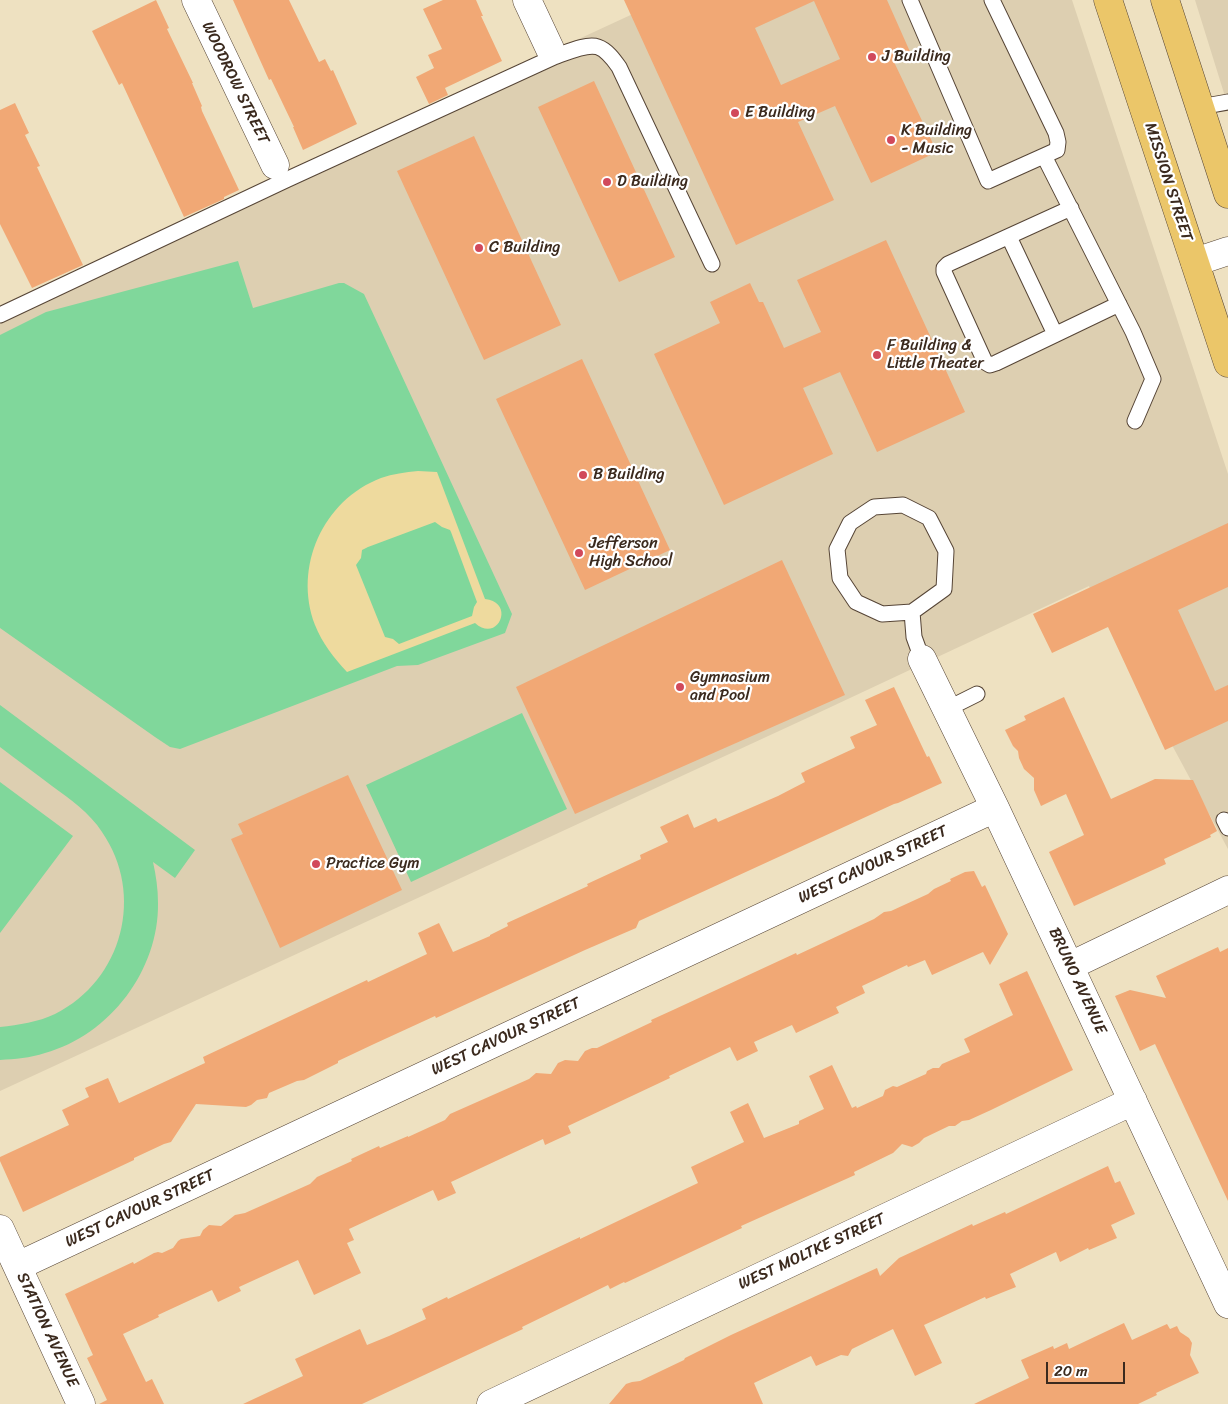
<!DOCTYPE html>
<html>
<head>
<meta charset="utf-8">
<style>
	body { margin:0 }
	#map { position:relative; width:1228px; height:1404px; overflow:hidden; background:#eee1c1; font-family:Sriracha,sans-serif }
	canvas { display:block }
	.scale { position:absolute; left:1046px; top:1362px; width:79px; height:22px; box-sizing:border-box; border:2px solid #3b2a1e; border-top:0; padding-left:6px; font-size:15px; line-height:18px; white-space:nowrap; color:#3b2a1e; -webkit-text-stroke:4px #fff; paint-order:stroke }
</style>
</head>
<body>
<div id="map">
<canvas width="1228" height="1404"></canvas>
<div class="scale">20 m</div>
</div>
<script>
const context = document.querySelector('canvas').getContext('2d');
context.lineJoin = 'round';
function fill(path, color) { context.fillStyle = color; context.fill(path, 'evenodd'); }
function trace(path, color, width, dash) { context.strokeStyle = color; context.lineWidth = width; context.lineCap = dash ? 'butt' : 'round'; context.setLineDash(dash || []); context.stroke(path); }
function label(font, color, halo, rows, align = 'center') {
  context.font = font + ' Sriracha,sans-serif'; context.lineWidth = 4.5; context.setLineDash([]); context.textBaseline = 'middle'; context.strokeStyle = halo; context.fillStyle = color; for (const [text, x, y, turn = 0] of rows) {
    context.save(); context.translate(x, y); context.rotate((+turn || 0) * Math.PI / 180); context.textAlign = isNaN(turn) ? turn : align; if (halo) context.strokeText(text, 0, 0); context.fillText(text, 0, 0); context.restore();
  }
}
fill(new Path2D(`
	M 663,0 L 1072,0 L 1228,474 L 1228,849 L 1173,747 L 1124,660 L 1089,586 L 818,713 L 0,1091 L 0,307 Z
	M 1195,0 L 1228,0 L 1228,106 Z`), '#ddcfb1');
fill(new Path2D(`
	M 238,261 L 253,308 L 339,283 L 344,283 L 364,294 L 512,614 L 505,633 L 418,665 L 397,666 L 180,749 L 170,747 L 155,737 L 0,628 L 0,335 L 46,312 Z
	M 0,705 L 195,850 L 175,878 L 153,862 C 156,875 158,889 158,903 C 159,970 110,1035 45,1053 C 30,1058 15,1059 0,1060 L 0,1027 C 19,1025 38,1022 55,1014 C 123,980 145,894 102,832 C 90,813 70,799 52,786 C 35,773 17,760 0,747 Z
	M 522,713 L 567,809 L 411,882 L 366,785 Z
	M 0,782 L 73,836 L 0,933 Z`), '#80d79b');
fill(new Path2D(`
	M 418,471 L 437,472 L 485,599 C 516,602 498,644 475,623 L 347,672 C 334,658 322,643 315,625 C 293,567 323,500 381,478 C 393,474 405,472 418,471 ZM 435,522 L 442,527 L 450,530 L 451,532 L 477,602 L 474,607 L 472,616 L 399,644 L 393,639 L 385,637 L 356,565 L 361,558 L 362,550 L 368,547 Z`), '#eeda9e');
fill(new Path2D(`
	M 156,0 L 169,28 L 167,29 L 193,83 L 192,83 L 202,106 L 201,107 L 202,111 L 239,190 L 224,197 L 224,199 L 184,217 L 122,83 L 119,85 L 92,31 Z
	M 233,0 L 289,0 L 319,62 L 325,59 L 331,71 L 333,70 L 357,124 L 303,150 L 293,127 L 294,127 L 271,79 L 269,80 Z
	M 443,0 L 476,0 L 483,16 L 481,16 L 502,61 L 445,88 L 448,95 L 429,104 L 416,77 L 434,68 L 428,55 L 442,49 L 423,9 Z
	M 624,0 L 887,0 L 911,54 L 894,62 L 937,152 L 871,183 L 835,106 L 798,122 L 834,200 L 736,245 ZM 814,1 L 840,59 L 781,85 L 755,28 Z
	M 594,81 L 675,257 L 619,282 L 538,107 Z
	M 15,103 L 29,133 L 25,135 L 40,166 L 37,167 L 83,265 L 32,288 L 0,224 L 0,110 Z
	M 474,136 L 561,325 L 484,360 L 397,171 Z
	M 886,240 L 965,412 L 877,452 L 840,372 L 803,388 L 833,454 L 724,505 L 654,354 L 720,323 L 710,302 L 750,283 L 759,302 L 763,302 L 784,348 L 821,332 L 797,280 Z
	M 582,359 L 670,550 L 585,590 L 496,399 Z
	M 1228,523 L 1228,587 L 1178,610 L 1215,691 L 1228,685 L 1228,721 L 1165,750 L 1108,627 L 1052,653 L 1033,614 Z
	M 782,560 L 845,695 L 575,814 L 516,687 Z
	M 894,687 L 927,757 L 929,756 L 942,783 L 898,803 L 894,804 L 639,921 L 636,928 L 585,950 L 436,1018 L 435,1016 L 374,1044 L 338,1061 L 338,1063 L 304,1080 L 297,1081 L 269,1093 L 267,1098 L 257,1100 L 251,1105 L 246,1107 L 196,1104 L 171,1142 L 164,1144 L 134,1158 L 134,1160 L 23,1212 L 0,1161 L 0,1157 L 69,1125 L 62,1110 L 89,1097 L 85,1088 L 108,1078 L 119,1103 L 205,1063 L 203,1057 L 367,980 L 368,982 L 427,954 L 418,933 L 439,923 L 453,952 L 490,936 L 490,935 L 508,926 L 507,923 L 588,886 L 587,884 L 641,859 L 640,855 L 668,842 L 660,827 L 688,814 L 694,828 L 716,818 L 718,822 L 778,796 L 805,782 L 801,773 L 855,748 L 850,737 L 877,725 L 865,700 Z
	M 1064,697 L 1111,799 L 1155,779 L 1193,780 L 1217,831 L 1210,835 L 1211,837 L 1164,859 L 1166,864 L 1074,906 L 1049,852 L 1084,835 L 1066,794 L 1041,806 L 1034,790 L 1034,778 L 1024,769 L 1019,758 L 1018,751 L 1013,746 L 1005,730 L 1026,720 L 1024,716 Z
	M 348,775 L 402,890 L 280,948 L 231,839 L 243,834 L 238,824 Z
	M 974,871 L 982,887 L 985,885 L 1008,934 L 990,965 L 983,952 L 932,975 L 925,960 L 908,967 L 907,965 L 862,986 L 865,993 L 836,1007 L 839,1013 L 796,1033 L 792,1025 L 754,1042 L 758,1051 L 737,1061 L 730,1047 L 669,1076 L 670,1078 L 568,1126 L 571,1133 L 545,1145 L 543,1139 L 451,1182 L 456,1193 L 438,1201 L 433,1190 L 349,1229 L 354,1240 L 347,1243 L 361,1273 L 314,1295 L 298,1260 L 239,1287 L 241,1291 L 218,1302 L 212,1290 L 158,1315 L 159,1317 L 123,1334 L 146,1382 L 152,1379 L 164,1404 L 99,1404 L 107,1400 L 87,1358 L 93,1355 L 65,1294 L 133,1262 L 134,1264 L 154,1253 L 158,1252 L 162,1253 L 173,1248 L 178,1241 L 181,1239 L 200,1236 L 203,1230 L 209,1225 L 221,1226 L 235,1215 L 245,1213 L 310,1184 L 317,1177 L 352,1161 L 351,1159 L 379,1146 L 380,1148 L 408,1136 L 408,1137 L 445,1120 L 450,1114 L 529,1079 L 536,1073 L 551,1074 L 558,1063 L 565,1060 L 578,1061 L 585,1051 L 592,1048 L 597,1048 L 652,1022 L 651,1020 L 673,1010 L 796,953 L 797,955 L 874,919 L 884,912 L 891,911 L 928,894 L 934,889 L 951,881 L 950,879 L 965,872 Z
	M 1218,947 L 1220,952 L 1228,948 L 1228,1201 L 1155,1044 L 1140,1051 L 1115,996 L 1130,990 L 1166,998 L 1156,976 Z
	M 1027,971 L 1073,1070 L 991,1110 L 969,1120 L 962,1121 L 955,1126 L 949,1126 L 924,1138 L 919,1143 L 912,1147 L 902,1144 L 893,1153 L 854,1172 L 855,1175 L 741,1226 L 742,1228 L 625,1283 L 624,1282 L 610,1289 L 608,1285 L 522,1327 L 523,1329 L 362,1404 L 243,1404 L 303,1376 L 295,1359 L 360,1329 L 367,1345 L 389,1336 L 426,1319 L 422,1309 L 447,1297 L 448,1299 L 580,1237 L 580,1239 L 698,1183 L 691,1167 L 744,1142 L 730,1112 L 748,1103 L 764,1138 L 799,1124 L 799,1121 L 824,1109 L 809,1076 L 832,1065 L 852,1108 L 856,1106 L 857,1108 L 883,1096 L 885,1090 L 893,1086 L 897,1087 L 926,1074 L 927,1071 L 933,1068 L 939,1068 L 942,1064 L 970,1052 L 964,1039 L 1013,1015 L 999,984 Z
	M 1108,1166 L 1115,1183 L 1120,1181 L 1135,1214 L 1111,1225 L 1117,1238 L 1089,1250 L 1088,1248 L 1060,1262 L 1056,1252 L 1010,1274 L 1016,1287 L 986,1299 L 985,1297 L 924,1325 L 942,1363 L 915,1376 L 893,1329 L 852,1349 L 848,1356 L 841,1355 L 816,1366 L 811,1356 L 754,1383 L 763,1404 L 609,1404 L 626,1384 L 632,1382 L 640,1381 L 684,1360 L 685,1358 L 731,1335 L 877,1268 L 880,1276 L 899,1258 L 972,1224 L 973,1226 L 1005,1212 L 1006,1214 Z
	M 1124,1323 L 1132,1340 L 1167,1324 L 1170,1329 L 1177,1326 L 1180,1332 L 1189,1338 L 1192,1343 L 1190,1355 L 1199,1373 L 1156,1393 L 1157,1395 L 1138,1404 L 974,1404 L 1029,1378 L 1021,1360 L 1053,1346 L 1054,1349 L 1067,1343 L 1069,1349 Z`), '#f1a875');
const service = new Path2D(`
	M 910,0 L 988,181 L 1057,150 L 1058,142 L 1056,133 L 992,0
	M 550,49 L 554,57 C 566,53 586,43 598,47 C 607,50 614,60 619,67 L 712,264
	M 1200,107 L 1228,102
	M 1044,156 L 1133,332 L 1153,379 L 1135,421
	M 1071,208 L 948,264 L 944,268 L 944,272 L 985,362 L 990,365 L 996,363 L 1119,304
	M 1009,237 L 1055,334
	M 0,315 L 286,180 L 554,57
	M 903,505 L 929,518 L 946,551 L 944,589 L 912,612 L 882,614 L 856,602 L 840,578 L 837,549 L 850,523 L 874,507 Z
	M 912,612 L 914,637 L 922,659
	M 947,709 L 977,694
	M 1224,820 L 1228,828`);
const minor = new Path2D(`
	M 196,0 L 275,165
	M 527,0 L 550,49
	M 1195,262 L 1228,251
	M 922,659 L 995,808 L 1228,1304
	M 1070,966 L 1228,890
	M 0,1229 L 81,1404
	M 18,1266 L 995,808
	M 491,1404 L 1133,1101`);
const primary = new Path2D(`
	M 1108,0 L 1228,363
	M 1165,0 L 1228,194`);
trace(service, '#564536', 17);
trace(minor, '#564536', 29);
trace(primary, '#564536', 29);
trace(service, '#fff', 15);
trace(minor, '#fff', 28);
trace(primary, '#ebc669', 28);
for (const [x, y, r, color] of [
	[872,57,5,"#d1495b"],
	[735,113,5,"#d1495b"],
	[891,140,5,"#d1495b"],
	[607,182,5,"#d1495b"],
	[479,248,5,"#d1495b"],
	[877,355,5,"#d1495b"],
	[583,475,5,"#d1495b"],
	[579,553,5,"#d1495b"],
	[680,687,5,"#d1495b"],
	[316,864,5,"#d1495b"]
]) { const dot = new Path2D(); dot.arc(x, y, r, 0, 2 * Math.PI); context.fillStyle = color; context.fill(dot); trace(dot, '#fff', 2); }
label('16px', '#3b2a1e', '#fff', [
	["J Building",882,57],
	["E Building",745,113],
	["K Building",901,131],
	["- Music",901,149],
	["D Building",617,182],
	["C Building",489,248],
	["F Building &",887,346],
	["Little Theater",887,364],
	["B Building",593,475],
	["Jefferson",589,544],
	["High School",589,562],
	["Gymnasium",690,678],
	["and Pool",690,696],
	["Practice Gym",326,864]
], 'left');
label('16px', '#3b2a1e', '#fff', [
	["WOODROW STREET",235,83,64],
	["MISSION STREET",1168,182,72],
	["WEST CAVOUR STREET",873,865,-25],
	["BRUNO AVENUE",1077,981,65],
	["WEST CAVOUR STREET",506,1037,-25],
	["WEST CAVOUR STREET",140,1209,-25],
	["WEST MOLTKE STREET",812,1252,-25],
	["STATION AVENUE",47,1330,65]
]);
</script>
</body>
</html>
